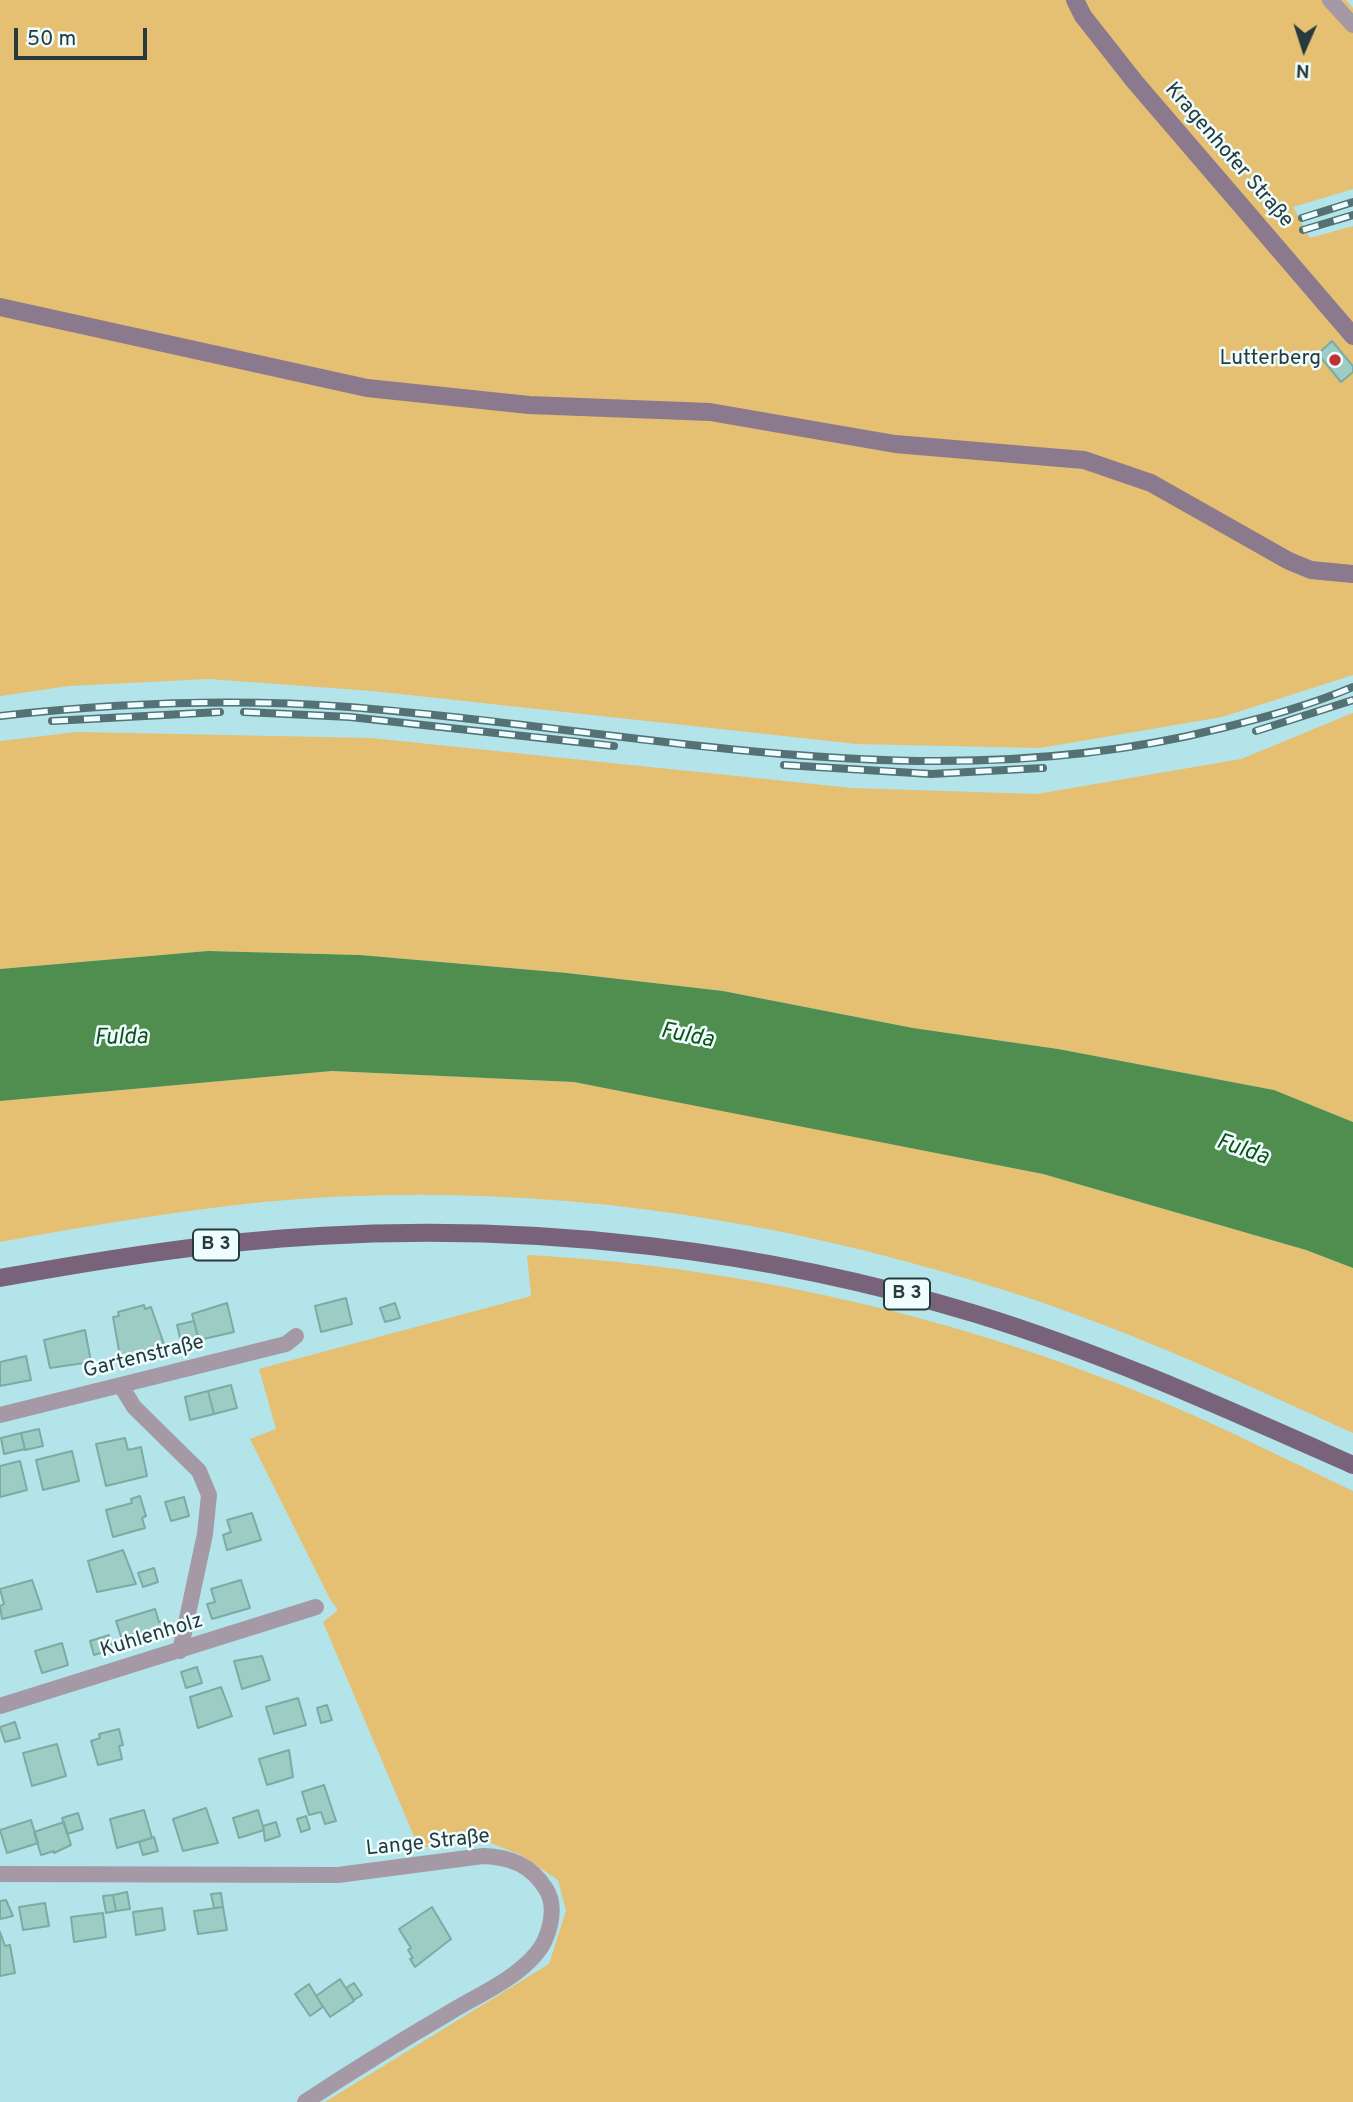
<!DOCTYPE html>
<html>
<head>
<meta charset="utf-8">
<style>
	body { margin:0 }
	#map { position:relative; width:1353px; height:2102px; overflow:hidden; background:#b2e4e9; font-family:Overpass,sans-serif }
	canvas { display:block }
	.north { position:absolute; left:1269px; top:14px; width:70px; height:70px; -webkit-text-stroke:5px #effdff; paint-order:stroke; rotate:183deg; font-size:19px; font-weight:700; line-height:28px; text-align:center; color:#273b3d }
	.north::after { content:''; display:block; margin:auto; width:24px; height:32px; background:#273b3d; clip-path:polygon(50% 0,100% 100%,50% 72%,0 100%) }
	.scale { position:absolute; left:14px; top:28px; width:133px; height:32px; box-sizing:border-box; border:4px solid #273b3d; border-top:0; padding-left:9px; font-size:21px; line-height:24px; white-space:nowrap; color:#273b3d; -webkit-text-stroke:5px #effdff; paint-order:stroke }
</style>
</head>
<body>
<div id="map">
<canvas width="1353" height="2102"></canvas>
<div class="north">N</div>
<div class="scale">50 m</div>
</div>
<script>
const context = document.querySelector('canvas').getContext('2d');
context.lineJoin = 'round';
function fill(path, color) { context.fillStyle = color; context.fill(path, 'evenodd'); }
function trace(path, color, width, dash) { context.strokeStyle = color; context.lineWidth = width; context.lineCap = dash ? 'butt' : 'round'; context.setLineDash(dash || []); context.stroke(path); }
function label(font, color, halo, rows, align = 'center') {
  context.font = font + ' Overpass,sans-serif'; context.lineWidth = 5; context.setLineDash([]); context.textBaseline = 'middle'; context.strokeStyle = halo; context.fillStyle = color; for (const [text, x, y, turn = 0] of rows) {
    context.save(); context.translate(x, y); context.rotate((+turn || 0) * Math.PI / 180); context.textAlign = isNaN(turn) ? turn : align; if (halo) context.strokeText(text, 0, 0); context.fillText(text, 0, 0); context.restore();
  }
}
fill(new Path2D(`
	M 0,0 L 1346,0 L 1353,8 L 1353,189 L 1293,207 L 1310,238 L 1353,226 L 1353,675 L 1222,717 L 1040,748 L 857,744 L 373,691 L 208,679 L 69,686 L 0,696 Z
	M 1353,713 L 1353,1122 L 1274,1090 L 1058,1049 L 913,1028 L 723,991 L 567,973 L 360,955 L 208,951 L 0,969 L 0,741 L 77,732 L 371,738 L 852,788 L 1037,794 L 1241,759 Z
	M 332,1071 L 574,1082 L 738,1113 L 1043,1174 L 1306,1250 L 1353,1268 L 1353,1433 C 1241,1382 1127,1329 1010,1292 C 769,1214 516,1178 263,1202 C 176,1211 87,1226 0,1242 L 0,1101 Z
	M 527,1255 C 754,1267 987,1323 1195,1416 C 1248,1440 1300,1466 1353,1491 L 1353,2102 L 325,2102 L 549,1964 L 566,1911 L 558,1880 L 521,1855 L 483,1840 L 419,1848 L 323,1622 L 338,1610 L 330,1599 L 250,1439 L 276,1429 L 259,1369 L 531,1296 Z`), '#e5bf72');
fill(new Path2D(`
	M 208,951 L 360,955 L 567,973 L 723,991 L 913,1028 L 1058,1049 L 1274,1090 L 1353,1122 L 1353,1268 L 1306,1250 L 1043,1174 L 574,1082 L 332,1071 L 0,1101 L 0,969 Z`), '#4f8e4f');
const building = new Path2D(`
	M 1332,341 L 1353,366 L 1353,372 L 1341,382 L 1318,354 Z
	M 346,1298 L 352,1324 L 321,1332 L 315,1306 Z
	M 227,1303 L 234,1332 L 199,1340 L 192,1314 Z
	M 395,1303 L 400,1318 L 385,1322 L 380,1308 Z
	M 144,1305 L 145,1309 L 151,1307 L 166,1350 L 163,1351 L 164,1355 L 126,1365 L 120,1356 L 113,1317 L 119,1316 L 118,1312 Z
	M 194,1321 L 198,1338 L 181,1342 L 177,1325 Z
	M 85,1330 L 91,1362 L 50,1368 L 44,1340 Z
	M 26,1356 L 31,1380 L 0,1386 L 0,1362 Z
	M 231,1385 L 237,1408 L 214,1414 L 208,1391 Z
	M 208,1391 L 214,1414 L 190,1420 L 185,1397 Z
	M 39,1429 L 43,1446 L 25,1450 L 21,1433 Z
	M 21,1433 L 25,1449 L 4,1454 L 1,1438 Z
	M 125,1438 L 128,1450 L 141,1447 L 147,1476 L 106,1486 L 96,1444 Z
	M 72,1451 L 79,1481 L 43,1490 L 36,1460 Z
	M 20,1461 L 27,1490 L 0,1497 L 0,1466 Z
	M 140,1496 L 146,1516 L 142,1518 L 145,1528 L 113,1537 L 106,1510 L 132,1503 L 131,1499 Z
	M 184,1497 L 189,1516 L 171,1521 L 165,1502 Z
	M 252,1513 L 261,1540 L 227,1550 L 223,1535 L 231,1532 L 227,1520 Z
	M 123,1550 L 136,1584 L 97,1592 L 88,1561 Z
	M 154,1568 L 158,1582 L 143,1587 L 138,1573 Z
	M 32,1580 L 42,1609 L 2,1619 L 0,1606 L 4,1604 L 0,1589 Z
	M 241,1580 L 250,1608 L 212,1619 L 207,1604 L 215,1602 L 211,1589 Z
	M 155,1609 L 159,1622 L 164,1621 L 167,1630 L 124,1646 L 116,1621 Z
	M 109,1635 L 113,1649 L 94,1655 L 90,1641 Z
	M 62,1643 L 68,1665 L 42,1673 L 35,1651 Z
	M 262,1656 L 270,1680 L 242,1689 L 234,1661 Z
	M 197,1667 L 202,1683 L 186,1688 L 181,1672 Z
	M 221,1687 L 232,1716 L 198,1728 L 190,1697 Z
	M 298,1698 L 306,1725 L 274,1734 L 266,1707 Z
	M 327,1705 L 332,1720 L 321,1723 L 317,1708 Z
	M 15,1722 L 20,1738 L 5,1742 L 0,1727 Z
	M 119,1729 L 123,1745 L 119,1746 L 122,1759 L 98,1765 L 91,1741 L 100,1738 L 99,1734 Z
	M 57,1744 L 66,1776 L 32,1786 L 23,1753 Z
	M 289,1750 L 293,1777 L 267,1785 L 259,1759 Z
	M 324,1785 L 336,1821 L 325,1824 L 321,1812 L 309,1815 L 302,1792 Z
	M 206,1808 L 218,1843 L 183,1851 L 173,1819 Z
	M 144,1810 L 152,1838 L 117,1848 L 110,1819 Z
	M 258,1810 L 264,1830 L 239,1838 L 233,1818 Z
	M 78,1813 L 83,1829 L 67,1834 L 62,1818 Z
	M 306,1816 L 310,1829 L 301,1832 L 297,1819 Z
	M 31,1820 L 38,1843 L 7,1853 L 0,1830 Z
	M 64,1822 L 71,1845 L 54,1853 L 54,1851 L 41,1855 L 34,1832 Z
	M 276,1822 L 280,1836 L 265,1841 L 263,1826 Z
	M 154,1837 L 158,1851 L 143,1855 L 139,1842 Z
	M 127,1892 L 130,1909 L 116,1911 L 113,1895 Z
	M 221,1893 L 223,1907 L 214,1908 L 211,1894 Z
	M 113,1895 L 116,1911 L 106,1913 L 103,1896 Z
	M 6,1900 L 13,1916 L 0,1919 L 0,1901 Z
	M 45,1903 L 49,1926 L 23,1930 L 19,1907 Z
	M 223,1907 L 227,1930 L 198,1934 L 194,1911 Z
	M 432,1907 L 451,1939 L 415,1967 L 410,1959 L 413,1958 L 408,1950 L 411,1948 L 399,1929 Z
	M 162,1908 L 165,1930 L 136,1935 L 133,1912 Z
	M 103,1913 L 106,1937 L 74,1942 L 71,1917 Z
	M 0,1932 L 5,1946 L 10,1945 L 15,1973 L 0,1976 Z
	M 340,1979 L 354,2001 L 330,2017 L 316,1996 Z
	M 354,1983 L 362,1995 L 354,2000 L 346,1988 Z
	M 309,1984 L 323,2007 L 310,2016 L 295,1994 Z`);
fill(building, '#9cccc4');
trace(building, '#7caba3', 2);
trace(new Path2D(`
	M 1330,0 L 1353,25
	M 121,1386 L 134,1407 L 199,1471 L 209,1495 L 205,1534 L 180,1651
	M 0,1415 L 286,1344 L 296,1336
	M 0,1706 L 316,1607
	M 0,1874 L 338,1875 L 483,1856 C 511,1857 531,1865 546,1889 C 558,1908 549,1939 536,1954 C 513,1981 476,1996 447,2014 C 399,2042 352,2071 305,2102`), '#a599a6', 16);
trace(new Path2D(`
	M 1075,0 L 1083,16 L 1135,82 L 1353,336
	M 0,307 L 367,388 L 529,405 L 710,412 L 895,444 L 1084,460 L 1151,483 L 1289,561 L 1311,570 L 1353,574`), '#8b7a8d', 18);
trace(new Path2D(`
	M 0,1278 C 106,1259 212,1242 319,1236 C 540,1223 764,1250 976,1314 C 1106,1354 1229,1410 1353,1465`), '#79637a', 18);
const rail = new Path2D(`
	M 1302,218 L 1353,202
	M 1303,230 L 1353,215
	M 244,712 L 350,717 L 614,746
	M 0,716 C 116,703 232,698 349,707 C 645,730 927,803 1222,728 C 1266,717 1311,705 1353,687
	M 52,721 L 220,712
	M 1256,731 L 1353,700
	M 784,765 L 931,774 L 1043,768`);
trace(rail, '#547275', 8);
trace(rail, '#effdff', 5, [16]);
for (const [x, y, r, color] of [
	[1335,360,7,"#c03136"]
]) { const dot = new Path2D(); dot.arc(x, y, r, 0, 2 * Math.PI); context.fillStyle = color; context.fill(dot); trace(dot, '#effdff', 2.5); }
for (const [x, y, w] of [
	[216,1245,46],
	[907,1294,46]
]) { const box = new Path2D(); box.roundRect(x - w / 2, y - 15.5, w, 31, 5); context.fillStyle = '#effdff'; context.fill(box); trace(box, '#273b3d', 2); }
label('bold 19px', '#273b3d', null, [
	["B 3",216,1245],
	["B 3",907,1294]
]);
label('21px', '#273b3d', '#effdff', [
	["Kragenhofer Straße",1228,156,49],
	["Gartenstraße",144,1358,-14],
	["Kuhlenholz",152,1637,-17],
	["Lange Straße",428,1844,-6]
]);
label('21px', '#273b3d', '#effdff', [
	["Lutterberg",1321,360]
], 'right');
label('italic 23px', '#0f5415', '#effdff', [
	["Fulda",687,1037,11],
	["Fulda",121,1039,-1],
	["Fulda",1242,1151,19]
]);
</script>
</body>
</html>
